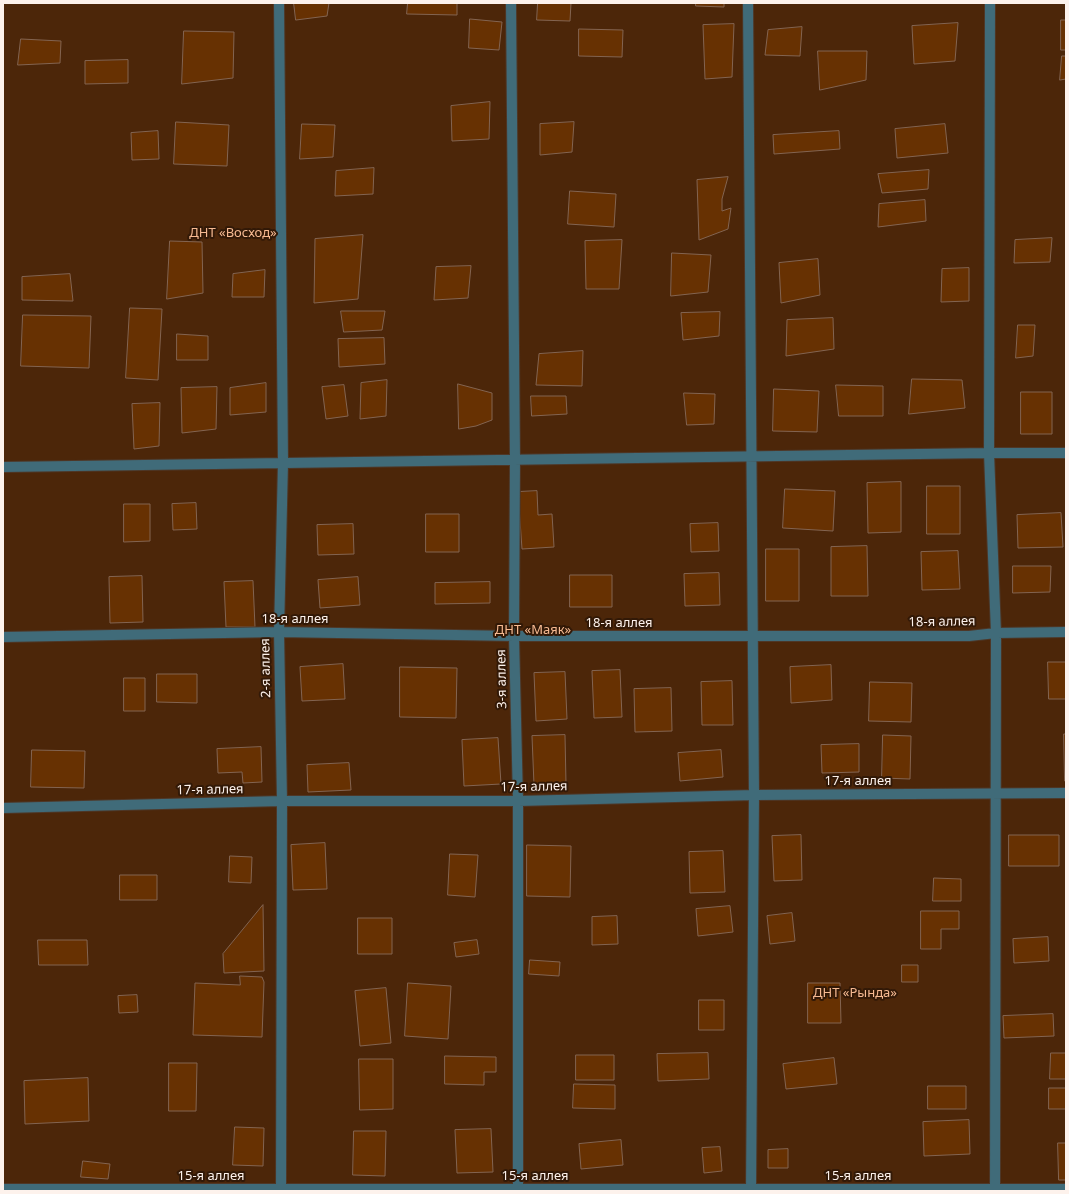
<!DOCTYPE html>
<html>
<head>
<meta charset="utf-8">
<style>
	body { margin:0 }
	#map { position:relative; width:1069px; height:1194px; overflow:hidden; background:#321907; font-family:"Noto Sans",sans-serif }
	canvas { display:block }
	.frame { position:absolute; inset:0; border:4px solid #fdf2ec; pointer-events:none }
</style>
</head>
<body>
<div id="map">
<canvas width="1069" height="1194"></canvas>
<div class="frame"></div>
</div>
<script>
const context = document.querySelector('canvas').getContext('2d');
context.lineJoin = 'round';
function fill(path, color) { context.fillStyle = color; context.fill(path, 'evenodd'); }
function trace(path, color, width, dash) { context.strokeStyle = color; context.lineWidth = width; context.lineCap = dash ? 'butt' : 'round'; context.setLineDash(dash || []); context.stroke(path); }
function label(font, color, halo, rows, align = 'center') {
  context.font = font + ' "Noto Sans",sans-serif'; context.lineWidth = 4; context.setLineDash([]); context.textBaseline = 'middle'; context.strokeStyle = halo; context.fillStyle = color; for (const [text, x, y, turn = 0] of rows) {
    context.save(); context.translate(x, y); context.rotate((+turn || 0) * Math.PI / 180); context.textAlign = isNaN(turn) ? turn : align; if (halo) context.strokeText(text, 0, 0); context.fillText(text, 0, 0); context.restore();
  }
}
fill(new Path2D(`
	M 3,3 L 1066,3 L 1066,1191 L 3,1191 Z`), '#4c2609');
const building = new Path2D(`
	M 294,3 L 329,3 L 327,16 L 296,20 Z
	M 408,3 L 457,3 L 457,15 L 407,14 Z
	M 538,3 L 571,3 L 570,21 L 537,20 Z
	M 696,3 L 724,3 L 724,7 L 696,6 Z
	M 470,19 L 502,22 L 499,50 L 469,48 Z
	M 1061,20 L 1066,20 L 1066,50 L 1061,50 Z
	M 958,23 L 955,61 L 914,64 L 912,26 Z
	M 734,24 L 732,77 L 705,79 L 703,25 Z
	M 802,27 L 800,56 L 765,55 L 768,30 Z
	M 579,29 L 623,30 L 622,57 L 579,56 Z
	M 184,31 L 234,32 L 233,78 L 182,84 Z
	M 21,39 L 61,41 L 60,63 L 18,65 Z
	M 818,51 L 867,51 L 866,80 L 820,90 Z
	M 1062,56 L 1066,56 L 1066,79 L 1060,80 Z
	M 128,60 L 128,83 L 85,84 L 85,61 Z
	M 490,102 L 489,139 L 452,141 L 451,106 Z
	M 176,122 L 229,125 L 227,166 L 174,164 Z
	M 574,122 L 572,152 L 540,155 L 540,124 Z
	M 302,124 L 335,125 L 333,157 L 300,159 Z
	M 945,124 L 948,153 L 897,158 L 895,129 Z
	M 158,131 L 159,159 L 132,160 L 131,133 Z
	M 839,131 L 840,149 L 774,154 L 773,135 Z
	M 374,168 L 373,194 L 335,196 L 336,171 Z
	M 929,170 L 928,189 L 882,193 L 878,174 Z
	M 728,177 L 722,199 L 722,211 L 731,208 L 728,229 L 699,240 L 697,180 Z
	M 570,191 L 616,194 L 614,227 L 568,224 Z
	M 925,200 L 926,221 L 878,227 L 879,204 Z
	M 363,235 L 358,299 L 314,303 L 315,239 Z
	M 1052,238 L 1050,262 L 1014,263 L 1015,240 Z
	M 622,240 L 619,289 L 586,289 L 585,241 Z
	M 170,241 L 202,242 L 203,293 L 167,299 Z
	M 672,253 L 711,255 L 708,292 L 671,296 Z
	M 818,259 L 820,295 L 781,303 L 779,263 Z
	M 471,266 L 468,298 L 434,300 L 436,267 Z
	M 969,268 L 969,301 L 941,302 L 942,269 Z
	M 265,270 L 264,297 L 232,297 L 233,274 Z
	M 70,274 L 73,301 L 22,300 L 22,277 Z
	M 130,308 L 162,309 L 158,380 L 126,378 Z
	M 341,311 L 385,311 L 382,330 L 344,332 Z
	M 720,312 L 719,336 L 683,340 L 681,313 Z
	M 23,315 L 91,316 L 89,368 L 21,366 Z
	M 833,318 L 834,349 L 786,356 L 787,320 Z
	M 1018,325 L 1035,325 L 1033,356 L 1016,358 Z
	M 177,334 L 208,336 L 208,360 L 177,360 Z
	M 384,338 L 385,364 L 339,367 L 338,339 Z
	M 583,351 L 582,386 L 536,385 L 539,354 Z
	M 912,379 L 962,380 L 965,408 L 909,414 Z
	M 387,380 L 386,416 L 360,419 L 361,383 Z
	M 266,383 L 266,412 L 230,415 L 230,388 Z
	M 458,384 L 492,393 L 492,420 L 476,426 L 459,429 Z
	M 344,385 L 348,416 L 326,419 L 322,387 Z
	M 836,385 L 883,386 L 883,416 L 839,416 Z
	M 217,387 L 216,429 L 182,433 L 181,388 Z
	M 774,389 L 819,391 L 817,432 L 773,431 Z
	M 1021,392 L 1052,392 L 1052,434 L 1021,434 Z
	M 684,393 L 715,394 L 714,424 L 687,425 Z
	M 531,396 L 566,396 L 567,414 L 532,416 Z
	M 160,403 L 159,446 L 134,449 L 132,404 Z
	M 901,482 L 901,532 L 868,533 L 867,483 Z
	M 927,486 L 960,486 L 960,534 L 927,534 Z
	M 785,489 L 835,491 L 833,531 L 783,528 Z
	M 537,491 L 538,515 L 552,514 L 554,547 L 522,549 L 518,492 Z
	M 196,503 L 197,529 L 173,530 L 172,504 Z
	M 124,504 L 150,504 L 150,541 L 124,542 Z
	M 1061,513 L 1063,547 L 1018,548 L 1017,515 Z
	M 426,514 L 459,514 L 459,552 L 426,552 Z
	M 718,523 L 719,551 L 691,552 L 690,524 Z
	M 353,524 L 354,554 L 318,555 L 317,525 Z
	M 867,546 L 868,596 L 831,596 L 831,547 Z
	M 766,549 L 799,549 L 799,601 L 766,601 Z
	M 958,551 L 960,589 L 922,590 L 921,552 Z
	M 1013,566 L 1051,566 L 1050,592 L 1013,593 Z
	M 719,573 L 720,605 L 685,606 L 684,574 Z
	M 570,575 L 612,575 L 612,607 L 570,607 Z
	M 142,576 L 143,622 L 110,623 L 109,577 Z
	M 358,577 L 360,605 L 320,608 L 318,580 Z
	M 253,581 L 255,627 L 226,627 L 224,582 Z
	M 490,582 L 490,603 L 435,604 L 435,583 Z
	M 1048,662 L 1066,662 L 1066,699 L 1049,699 Z
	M 343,664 L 345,699 L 302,701 L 300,667 Z
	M 831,665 L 832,700 L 791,703 L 790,667 Z
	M 400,667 L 457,668 L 456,718 L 400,717 Z
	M 620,670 L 622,717 L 594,718 L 592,671 Z
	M 565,672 L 567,719 L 536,721 L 534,673 Z
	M 157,674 L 197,674 L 197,703 L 157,702 Z
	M 124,678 L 145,678 L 145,711 L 124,711 Z
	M 732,681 L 733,725 L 702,725 L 701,682 Z
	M 870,682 L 912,683 L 911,722 L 869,721 Z
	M 671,688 L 672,731 L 635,732 L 634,689 Z
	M 1064,734 L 1066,734 L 1066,781 L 1065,781 Z
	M 565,735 L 566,784 L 534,785 L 532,736 Z
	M 883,735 L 911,736 L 910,779 L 882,778 Z
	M 498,738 L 501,784 L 464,786 L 462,740 Z
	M 859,744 L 859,772 L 822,773 L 821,745 Z
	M 261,747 L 262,782 L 243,783 L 242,772 L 218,773 L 217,749 Z
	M 32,750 L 85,751 L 84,788 L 31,787 Z
	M 721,750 L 723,777 L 680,781 L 678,753 Z
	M 349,763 L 351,790 L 308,792 L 307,765 Z
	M 801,835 L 802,880 L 774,881 L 772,836 Z
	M 1009,835 L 1059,835 L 1059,866 L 1009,866 Z
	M 325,843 L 327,889 L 293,890 L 291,845 Z
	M 527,845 L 571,846 L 570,897 L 527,896 Z
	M 723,851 L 725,892 L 690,893 L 689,852 Z
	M 450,854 L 478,855 L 475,897 L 448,895 Z
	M 230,856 L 252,857 L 251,883 L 229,882 Z
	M 120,875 L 157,875 L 157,900 L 120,900 Z
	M 934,878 L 961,879 L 961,901 L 933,901 Z
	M 263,905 L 264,971 L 224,973 L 223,954 Z
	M 730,906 L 733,932 L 698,936 L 696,909 Z
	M 921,911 L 959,911 L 959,929 L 941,929 L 941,949 L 921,949 Z
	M 792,913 L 795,941 L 770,944 L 767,916 Z
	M 617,916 L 618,944 L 592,945 L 592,917 Z
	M 358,918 L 392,918 L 392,954 L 358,954 Z
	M 1048,937 L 1049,961 L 1014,963 L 1013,939 Z
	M 38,940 L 87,940 L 88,965 L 39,965 Z
	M 477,940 L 479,954 L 456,957 L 454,943 Z
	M 530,960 L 560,962 L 559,976 L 529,974 Z
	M 902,965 L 918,965 L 918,982 L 902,982 Z
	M 240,976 L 262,977 L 264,982 L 262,1037 L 193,1035 L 195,983 L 240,985 Z
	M 408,983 L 451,986 L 448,1039 L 405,1036 Z
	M 808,983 L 840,983 L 841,1023 L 808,1023 Z
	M 386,988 L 391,1043 L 360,1046 L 355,991 Z
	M 137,995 L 138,1012 L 119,1013 L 118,996 Z
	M 699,1000 L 724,1000 L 724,1030 L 699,1030 Z
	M 1053,1014 L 1054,1036 L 1004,1038 L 1003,1016 Z
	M 708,1053 L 709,1079 L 658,1081 L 657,1054 Z
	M 1051,1053 L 1066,1053 L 1066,1079 L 1050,1079 Z
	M 576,1055 L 614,1055 L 614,1080 L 576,1080 Z
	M 445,1056 L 496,1057 L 496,1072 L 484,1072 L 484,1085 L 445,1084 Z
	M 834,1058 L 837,1084 L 786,1089 L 783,1064 Z
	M 359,1059 L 393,1059 L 393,1109 L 360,1110 Z
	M 169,1063 L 197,1063 L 196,1111 L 169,1111 Z
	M 88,1078 L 89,1121 L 25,1124 L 24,1081 Z
	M 574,1084 L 615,1085 L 615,1109 L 573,1108 Z
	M 928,1086 L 966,1086 L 966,1109 L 928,1109 Z
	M 1049,1088 L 1066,1088 L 1066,1109 L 1049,1109 Z
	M 969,1120 L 970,1154 L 924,1156 L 923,1122 Z
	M 235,1127 L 264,1128 L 263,1166 L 233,1165 Z
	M 491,1129 L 493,1172 L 457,1173 L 455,1130 Z
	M 354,1131 L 386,1131 L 385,1176 L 353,1175 Z
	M 621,1140 L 623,1165 L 581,1169 L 579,1144 Z
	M 1058,1143 L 1066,1143 L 1066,1180 L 1059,1180 Z
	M 720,1147 L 722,1171 L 704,1173 L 702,1148 Z
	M 788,1149 L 788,1168 L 768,1168 L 768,1150 Z
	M 83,1161 L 110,1164 L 108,1179 L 81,1177 Z`);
fill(building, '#673102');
trace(building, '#836451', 1);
const minor = new Path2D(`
	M 279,3 L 283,463 L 279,632 L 282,801 L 281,1191
	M 511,3 L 515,459 L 514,636 L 518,801 L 518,1191
	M 748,3 L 754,795 L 751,1191
	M 990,3 L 989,453 L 996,633 L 995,1191
	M 3,467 L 989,453 L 1066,453
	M 3,637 L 279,632 L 514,636 L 969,636 L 996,633 L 1066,632
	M 3,808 L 282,801 L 518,801 L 754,795 L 1066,793
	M 3,1189 L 1066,1189`);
trace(minor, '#4e3727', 12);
trace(minor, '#406b79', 10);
label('13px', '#f7ba92', '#321907', [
	["ДНТ «Восход»",233,233],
	["ДНТ «Маяк»",533,630],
	["ДНТ «Рында»",855,993]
]);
label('13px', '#fdf2ec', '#321907', [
	["18-я аллея",295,619],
	["18-я аллея",942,622,-1],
	["18-я аллея",619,623],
	["2-я аллея",266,668,-91],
	["3-я аллея",502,679,-91],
	["17-я аллея",858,781],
	["17-я аллея",534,787,-1],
	["17-я аллея",210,790,-1],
	["15-я аллея",211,1176],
	["15-я аллея",535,1176],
	["15-я аллея",858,1176]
]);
</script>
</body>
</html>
